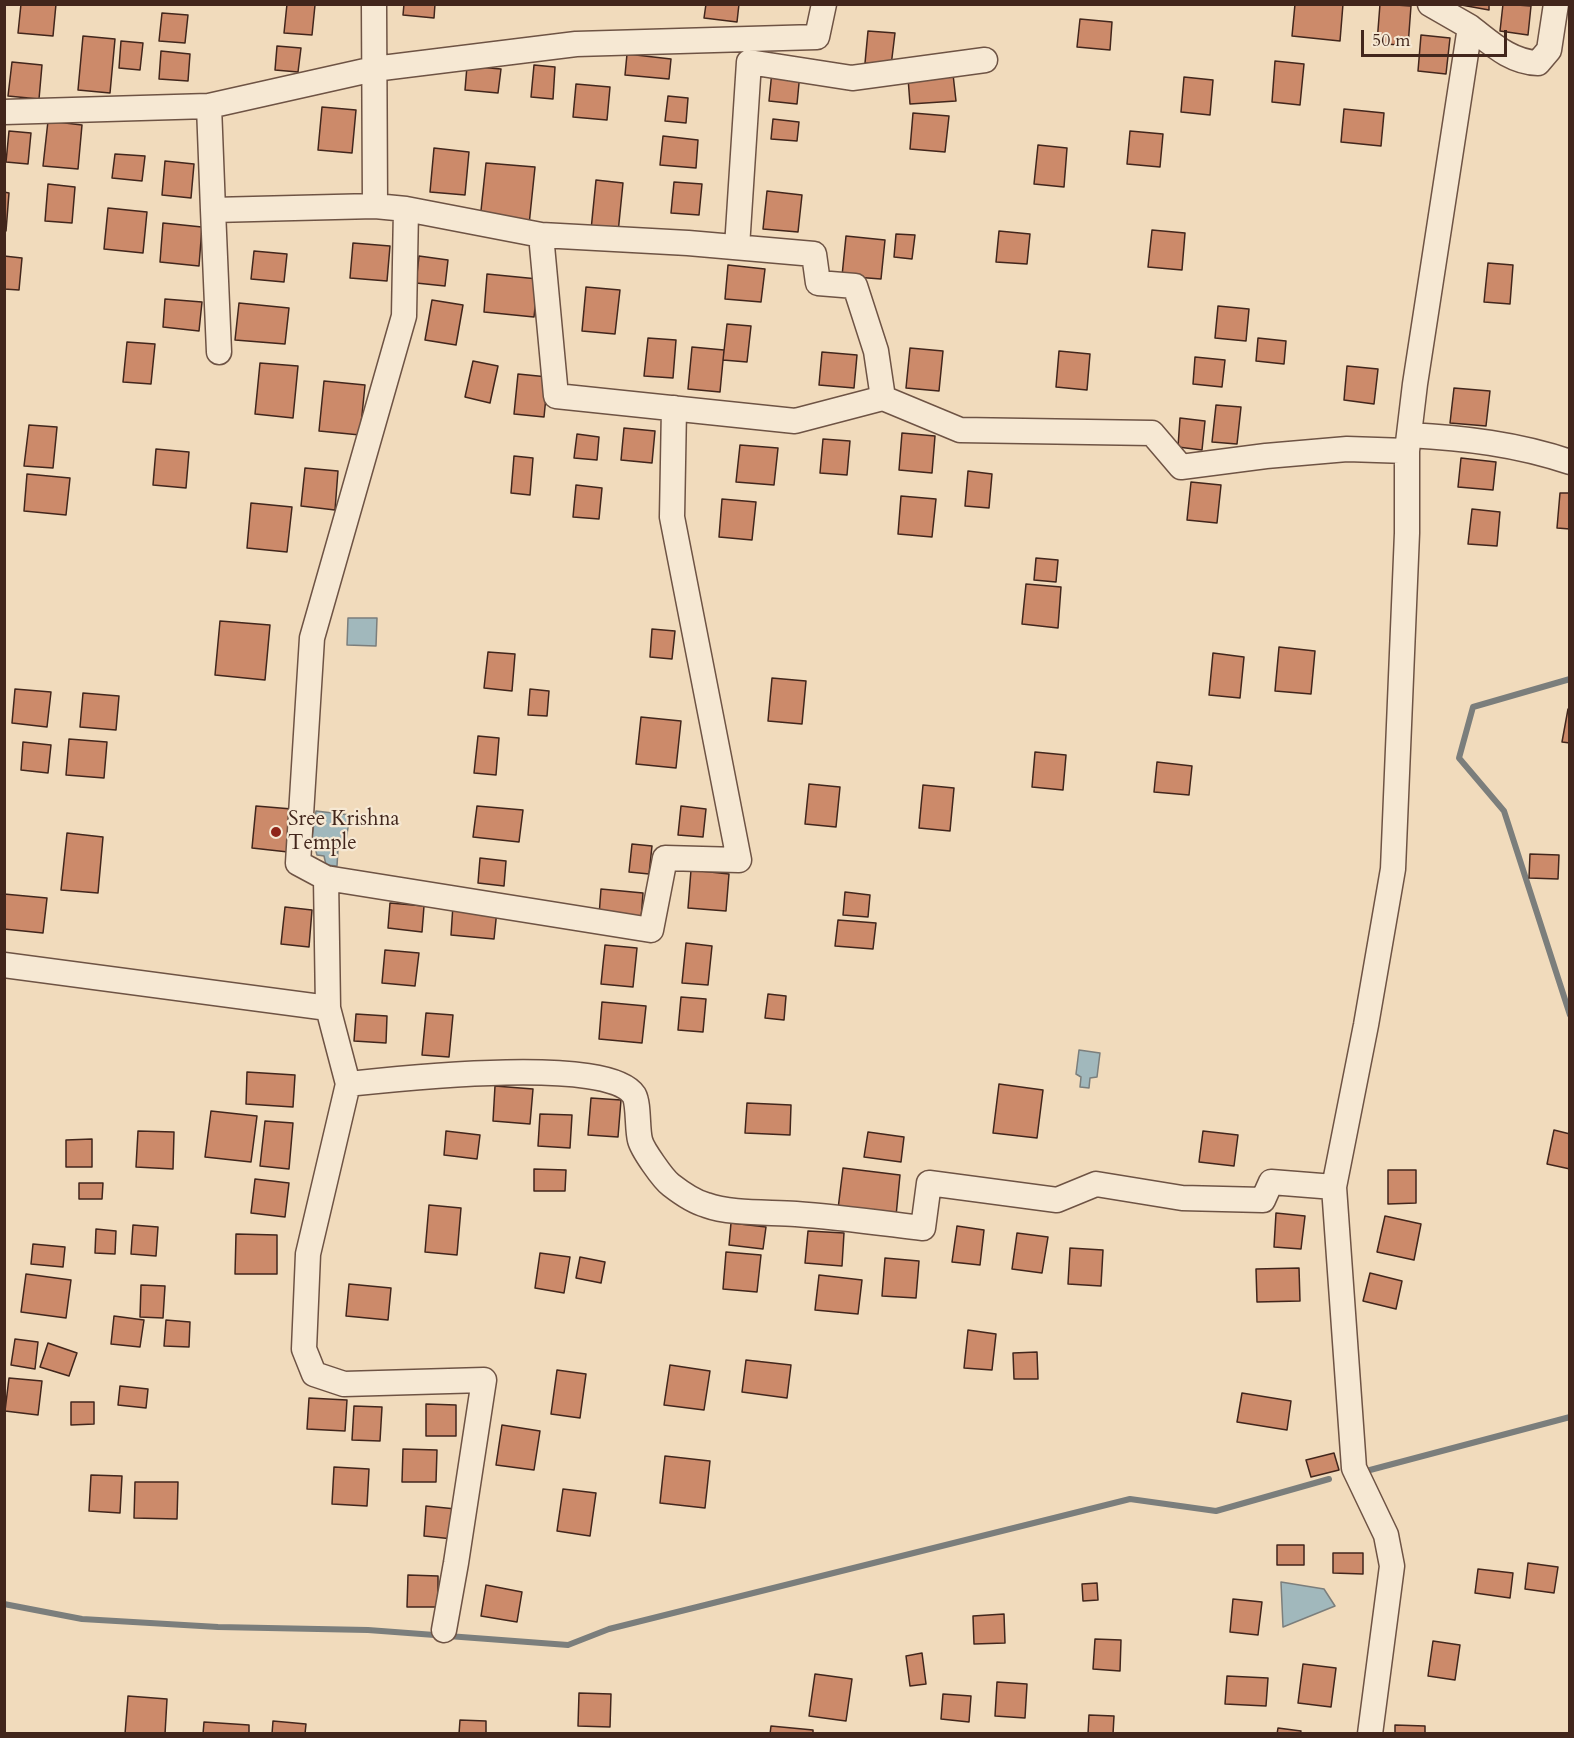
<!DOCTYPE html>
<html>
<head>
<meta charset="utf-8">
<style>
	body { margin:0 }
	#map { position:relative; width:1574px; height:1738px; overflow:hidden; background:#f1dbbc; font-family:Cardo,serif }
	canvas { display:block }
	.frame { position:absolute; inset:0; border:6px solid #42261c; pointer-events:none }
	.scale { position:absolute; left:1361px; top:30px; width:146px; height:27px; box-sizing:border-box; border:3px solid #42261c; border-top:0; padding-left:8px; font-size:18px; line-height:21px; white-space:nowrap; color:#42261c; -webkit-text-stroke:4px #f6e8d3; paint-order:stroke }
</style>
</head>
<body>
<div id="map">
<canvas width="1574" height="1738"></canvas>
<div class="frame"></div>
<div class="scale">50 m</div>
</div>
<script>
const context = document.querySelector('canvas').getContext('2d');
context.lineJoin = 'round';
function fill(path, color) { context.fillStyle = color; context.fill(path, 'evenodd'); }
function trace(path, color, width, dash) { context.strokeStyle = color; context.lineWidth = width; context.lineCap = dash ? 'butt' : 'round'; context.setLineDash(dash || []); context.stroke(path); }
function label(font, color, halo, rows, align = 'center') {
  context.font = font + ' Cardo,serif'; context.lineWidth = 4.5; context.setLineDash([]); context.textBaseline = 'middle'; context.strokeStyle = halo; context.fillStyle = color; for (const [text, x, y, turn = 0] of rows) {
    context.save(); context.translate(x, y); context.rotate((+turn || 0) * Math.PI / 180); context.textAlign = isNaN(turn) ? turn : align; if (halo) context.strokeText(text, 0, 0); context.fillText(text, 0, 0); context.restore();
  }
}
const water = new Path2D(`
	M 348,618 L 377,618 L 376,646 L 347,645 Z
	M 316,811 L 350,815 L 345,847 L 338,849 L 337,866 L 326,865 L 324,856 L 317,855 L 312,837 Z
	M 1079,1050 L 1100,1053 L 1097,1077 L 1090,1078 L 1089,1088 L 1080,1087 L 1081,1077 L 1076,1074 Z
	M 1281,1582 L 1324,1589 L 1335,1606 L 1283,1627 Z`);
fill(water, '#a1b8bc');
trace(water, '#7b7e7c', 1.5);
trace(new Path2D(`
	M 1570,679 L 1473,707 L 1459,758 L 1504,811 L 1570,1015
	M 1370,1470 L 1570,1417
	M 4,1604 L 82,1619 L 218,1627 L 368,1630 L 568,1645 L 609,1629 L 1130,1499 L 1216,1511 L 1329,1479`), '#7b7e7c', 6);
const building = new Path2D(`
	M 21,4 L 56,4 L 53,36 L 18,33 Z
	M 287,4 L 315,5 L 312,35 L 284,33 Z
	M 404,4 L 435,4 L 434,18 L 403,15 Z
	M 706,4 L 739,4 L 737,22 L 704,18 Z
	M 1295,4 L 1343,4 L 1340,41 L 1292,36 Z
	M 1380,4 L 1411,6 L 1408,46 L 1377,43 Z
	M 1456,4 L 1489,4 L 1489,10 Z
	M 1503,4 L 1531,6 L 1528,35 L 1500,31 Z
	M 162,13 L 188,15 L 185,43 L 159,41 Z
	M 1080,19 L 1112,22 L 1110,50 L 1077,47 Z
	M 868,31 L 895,33 L 891,66 L 865,63 Z
	M 1421,35 L 1450,38 L 1446,74 L 1418,71 Z
	M 83,36 L 115,39 L 110,93 L 78,90 Z
	M 121,41 L 143,43 L 140,70 L 119,68 Z
	M 277,46 L 301,48 L 298,72 L 275,70 Z
	M 161,51 L 190,54 L 188,81 L 159,79 Z
	M 627,54 L 671,59 L 669,79 L 625,75 Z
	M 1275,61 L 1304,64 L 1300,105 L 1272,102 Z
	M 12,62 L 42,65 L 39,99 L 8,96 Z
	M 534,65 L 555,67 L 553,99 L 531,97 Z
	M 467,66 L 501,69 L 498,93 L 465,90 Z
	M 772,71 L 800,73 L 797,104 L 769,101 Z
	M 953,74 L 956,101 L 910,104 L 908,78 Z
	M 1184,77 L 1213,80 L 1210,115 L 1181,112 Z
	M 576,84 L 610,87 L 607,120 L 573,117 Z
	M 668,96 L 688,98 L 686,123 L 665,121 Z
	M 322,107 L 356,110 L 352,153 L 318,150 Z
	M 1344,109 L 1384,113 L 1381,146 L 1341,142 Z
	M 913,113 L 949,116 L 945,152 L 910,149 Z
	M 773,119 L 799,122 L 797,141 L 771,139 Z
	M 48,121 L 82,125 L 78,169 L 43,166 Z
	M 9,131 L 31,133 L 28,164 L 6,162 Z
	M 1130,131 L 1163,134 L 1160,167 L 1127,164 Z
	M 663,136 L 698,140 L 696,168 L 660,165 Z
	M 1038,145 L 1067,148 L 1064,187 L 1034,184 Z
	M 434,148 L 469,152 L 465,195 L 430,192 Z
	M 115,154 L 145,156 L 142,181 L 112,178 Z
	M 165,161 L 194,164 L 191,198 L 162,195 Z
	M 486,163 L 535,167 L 529,225 L 480,220 Z
	M 596,180 L 623,183 L 618,233 L 591,230 Z
	M 674,182 L 702,184 L 699,215 L 671,213 Z
	M 48,184 L 75,187 L 72,223 L 45,221 Z
	M 767,191 L 802,195 L 798,232 L 763,229 Z
	M 4,192 L 9,193 L 6,231 L 4,231 Z
	M 108,208 L 147,212 L 143,253 L 104,249 Z
	M 163,223 L 202,227 L 199,266 L 160,262 Z
	M 1152,230 L 1185,233 L 1182,270 L 1148,267 Z
	M 999,231 L 1030,234 L 1027,264 L 996,262 Z
	M 896,234 L 915,235 L 912,259 L 894,257 Z
	M 846,236 L 885,240 L 881,279 L 842,276 Z
	M 353,243 L 390,246 L 387,281 L 350,278 Z
	M 254,251 L 287,254 L 284,282 L 251,279 Z
	M 4,256 L 22,258 L 19,290 L 4,289 Z
	M 419,256 L 448,260 L 445,286 L 416,283 Z
	M 1488,263 L 1513,265 L 1510,304 L 1484,302 Z
	M 728,265 L 765,269 L 761,302 L 725,299 Z
	M 487,274 L 538,279 L 534,317 L 484,312 Z
	M 586,287 L 620,290 L 615,334 L 582,331 Z
	M 165,299 L 202,302 L 199,331 L 163,327 Z
	M 432,300 L 463,305 L 456,345 L 425,340 Z
	M 239,303 L 289,308 L 285,344 L 235,340 Z
	M 1218,306 L 1249,309 L 1246,341 L 1215,338 Z
	M 727,324 L 751,326 L 747,362 L 723,360 Z
	M 648,338 L 676,340 L 673,378 L 644,376 Z
	M 1258,338 L 1286,341 L 1284,364 L 1256,361 Z
	M 127,342 L 155,344 L 151,384 L 123,382 Z
	M 692,347 L 724,350 L 720,392 L 688,389 Z
	M 910,348 L 943,351 L 939,391 L 906,388 Z
	M 1059,351 L 1090,354 L 1087,390 L 1056,387 Z
	M 822,352 L 857,355 L 854,388 L 819,385 Z
	M 1195,357 L 1225,360 L 1222,387 L 1193,384 Z
	M 473,361 L 498,366 L 490,403 L 465,397 Z
	M 260,363 L 298,366 L 293,418 L 255,414 Z
	M 1347,366 L 1378,369 L 1374,404 L 1344,400 Z
	M 518,374 L 548,377 L 544,417 L 514,414 Z
	M 324,381 L 365,385 L 360,435 L 319,431 Z
	M 1454,388 L 1490,391 L 1486,426 L 1450,423 Z
	M 1216,405 L 1241,407 L 1237,444 L 1212,442 Z
	M 1180,418 L 1205,421 L 1202,450 L 1178,447 Z
	M 29,425 L 57,427 L 53,468 L 24,466 Z
	M 624,428 L 655,431 L 652,463 L 621,460 Z
	M 902,433 L 935,436 L 932,473 L 899,470 Z
	M 577,434 L 599,437 L 597,460 L 574,458 Z
	M 823,439 L 850,441 L 847,475 L 820,473 Z
	M 740,445 L 778,448 L 774,485 L 736,482 Z
	M 156,449 L 189,452 L 186,488 L 153,485 Z
	M 514,456 L 533,458 L 530,495 L 511,493 Z
	M 1461,458 L 1496,462 L 1493,490 L 1458,487 Z
	M 305,468 L 338,471 L 335,510 L 301,506 Z
	M 968,471 L 992,474 L 989,508 L 965,506 Z
	M 27,474 L 70,478 L 66,515 L 24,511 Z
	M 1191,482 L 1221,485 L 1217,523 L 1187,520 Z
	M 576,485 L 602,488 L 599,519 L 573,517 Z
	M 1560,493 L 1570,493 L 1570,529 L 1557,528 Z
	M 901,496 L 936,499 L 932,537 L 898,534 Z
	M 722,499 L 756,502 L 752,540 L 719,537 Z
	M 251,503 L 292,507 L 287,552 L 247,548 Z
	M 1472,509 L 1500,512 L 1497,546 L 1468,544 Z
	M 1036,558 L 1058,560 L 1056,582 L 1034,580 Z
	M 1026,584 L 1061,587 L 1058,628 L 1022,624 Z
	M 220,621 L 270,625 L 265,680 L 215,675 Z
	M 652,629 L 675,631 L 672,659 L 650,657 Z
	M 1279,647 L 1315,651 L 1311,694 L 1275,691 Z
	M 488,652 L 515,654 L 512,691 L 484,688 Z
	M 1213,653 L 1244,657 L 1240,698 L 1209,695 Z
	M 772,678 L 806,681 L 802,724 L 768,721 Z
	M 15,689 L 51,692 L 47,727 L 12,723 Z
	M 530,689 L 549,691 L 547,716 L 528,715 Z
	M 83,693 L 119,696 L 116,730 L 80,727 Z
	M 1568,709 L 1570,709 L 1570,743 L 1562,742 Z
	M 641,717 L 681,721 L 676,768 L 636,764 Z
	M 478,736 L 499,738 L 496,775 L 474,773 Z
	M 69,739 L 107,742 L 104,778 L 66,775 Z
	M 23,742 L 51,745 L 48,773 L 21,770 Z
	M 1035,752 L 1066,755 L 1063,790 L 1032,787 Z
	M 1157,762 L 1192,766 L 1189,795 L 1154,792 Z
	M 809,784 L 840,787 L 836,827 L 805,824 Z
	M 923,785 L 954,788 L 950,831 L 919,828 Z
	M 256,806 L 292,809 L 288,852 L 252,848 Z
	M 477,806 L 523,810 L 519,842 L 473,837 Z
	M 681,806 L 706,809 L 703,837 L 678,835 Z
	M 67,833 L 103,837 L 98,893 L 61,890 Z
	M 632,844 L 652,846 L 649,874 L 629,872 Z
	M 1530,854 L 1559,855 L 1558,879 L 1529,878 Z
	M 480,858 L 506,861 L 504,886 L 478,883 Z
	M 691,870 L 729,874 L 726,911 L 688,908 Z
	M 601,889 L 643,893 L 641,920 L 599,916 Z
	M 845,892 L 870,895 L 868,917 L 843,915 Z
	M 4,894 L 47,898 L 43,933 L 4,929 Z
	M 390,903 L 424,906 L 422,932 L 388,928 Z
	M 453,905 L 497,910 L 494,939 L 451,935 Z
	M 285,907 L 312,910 L 309,947 L 281,944 Z
	M 838,920 L 876,923 L 873,949 L 835,946 Z
	M 686,943 L 712,946 L 708,985 L 682,983 Z
	M 605,945 L 637,948 L 633,987 L 601,984 Z
	M 385,950 L 419,953 L 415,986 L 382,983 Z
	M 768,994 L 786,996 L 784,1020 L 765,1018 Z
	M 681,997 L 706,999 L 703,1032 L 678,1030 Z
	M 602,1002 L 646,1006 L 642,1043 L 599,1039 Z
	M 426,1013 L 453,1015 L 449,1057 L 422,1055 Z
	M 356,1014 L 387,1016 L 386,1043 L 354,1041 Z
	M 247,1072 L 295,1075 L 293,1107 L 246,1104 Z
	M 999,1084 L 1043,1090 L 1037,1138 L 993,1133 Z
	M 495,1086 L 533,1089 L 530,1124 L 493,1121 Z
	M 591,1098 L 621,1100 L 618,1137 L 588,1135 Z
	M 747,1103 L 791,1105 L 790,1135 L 745,1133 Z
	M 211,1111 L 257,1116 L 251,1162 L 205,1157 Z
	M 540,1114 L 572,1115 L 570,1148 L 538,1146 Z
	M 265,1121 L 293,1123 L 289,1169 L 260,1166 Z
	M 1554,1130 L 1570,1134 L 1570,1169 L 1547,1164 Z
	M 138,1131 L 174,1132 L 173,1169 L 136,1167 Z
	M 446,1131 L 480,1135 L 477,1159 L 444,1155 Z
	M 1203,1131 L 1238,1135 L 1234,1166 L 1199,1162 Z
	M 868,1132 L 904,1137 L 901,1162 L 864,1157 Z
	M 92,1139 L 92,1167 L 66,1167 L 66,1140 Z
	M 843,1168 L 900,1175 L 896,1216 L 838,1209 Z
	M 534,1169 L 566,1170 L 565,1191 L 534,1191 Z
	M 1388,1170 L 1416,1170 L 1416,1203 L 1388,1204 Z
	M 255,1179 L 289,1183 L 285,1217 L 251,1213 Z
	M 79,1183 L 103,1183 L 102,1199 L 79,1199 Z
	M 429,1205 L 461,1208 L 457,1255 L 425,1252 Z
	M 1276,1213 L 1305,1216 L 1301,1249 L 1274,1247 Z
	M 1385,1216 L 1421,1224 L 1414,1260 L 1377,1252 Z
	M 731,1223 L 766,1227 L 763,1249 L 729,1245 Z
	M 133,1225 L 158,1227 L 156,1256 L 131,1254 Z
	M 957,1226 L 984,1230 L 980,1265 L 952,1262 Z
	M 96,1229 L 116,1231 L 115,1254 L 95,1253 Z
	M 808,1231 L 844,1233 L 842,1266 L 805,1263 Z
	M 1017,1233 L 1048,1237 L 1042,1273 L 1012,1269 Z
	M 236,1234 L 277,1235 L 277,1274 L 235,1274 Z
	M 33,1244 L 65,1247 L 63,1267 L 31,1264 Z
	M 1070,1248 L 1103,1250 L 1101,1286 L 1068,1284 Z
	M 726,1252 L 761,1255 L 757,1292 L 723,1289 Z
	M 540,1253 L 570,1257 L 564,1293 L 535,1288 Z
	M 580,1257 L 605,1262 L 601,1283 L 576,1278 Z
	M 885,1258 L 919,1261 L 916,1298 L 882,1296 Z
	M 1299,1268 L 1300,1301 L 1257,1302 L 1256,1269 Z
	M 1370,1273 L 1402,1281 L 1396,1309 L 1363,1301 Z
	M 26,1274 L 71,1280 L 66,1318 L 21,1312 Z
	M 819,1275 L 862,1280 L 858,1314 L 815,1310 Z
	M 349,1284 L 391,1288 L 388,1320 L 346,1316 Z
	M 141,1285 L 165,1286 L 163,1318 L 140,1317 Z
	M 114,1316 L 144,1320 L 140,1347 L 111,1344 Z
	M 166,1320 L 190,1322 L 189,1347 L 164,1346 Z
	M 968,1330 L 996,1334 L 992,1370 L 964,1368 Z
	M 15,1339 L 38,1342 L 35,1369 L 11,1365 Z
	M 48,1343 L 77,1353 L 69,1376 L 40,1367 Z
	M 1037,1352 L 1038,1379 L 1014,1379 L 1013,1353 Z
	M 746,1360 L 791,1365 L 787,1398 L 742,1392 Z
	M 670,1365 L 710,1371 L 704,1410 L 664,1405 Z
	M 557,1370 L 586,1374 L 580,1418 L 551,1414 Z
	M 9,1378 L 42,1381 L 38,1415 L 5,1411 Z
	M 120,1386 L 148,1389 L 146,1408 L 118,1405 Z
	M 1242,1393 L 1291,1401 L 1287,1430 L 1237,1422 Z
	M 309,1398 L 347,1400 L 345,1431 L 307,1429 Z
	M 71,1402 L 94,1402 L 94,1424 L 71,1425 Z
	M 426,1404 L 456,1405 L 456,1436 L 426,1436 Z
	M 354,1406 L 382,1407 L 380,1441 L 352,1440 Z
	M 502,1425 L 540,1431 L 534,1470 L 496,1465 Z
	M 403,1449 L 437,1450 L 436,1482 L 402,1482 Z
	M 1334,1453 L 1339,1470 L 1311,1477 L 1306,1460 Z
	M 665,1456 L 710,1461 L 705,1508 L 660,1503 Z
	M 334,1467 L 369,1469 L 367,1506 L 332,1504 Z
	M 91,1475 L 122,1476 L 120,1513 L 89,1511 Z
	M 135,1482 L 178,1482 L 177,1519 L 134,1518 Z
	M 563,1489 L 596,1493 L 590,1536 L 557,1531 Z
	M 426,1506 L 456,1509 L 453,1539 L 424,1536 Z
	M 1277,1545 L 1304,1545 L 1304,1565 L 1277,1565 Z
	M 1333,1553 L 1363,1553 L 1363,1574 L 1333,1573 Z
	M 1528,1563 L 1558,1567 L 1554,1593 L 1525,1589 Z
	M 1478,1569 L 1513,1573 L 1510,1598 L 1475,1593 Z
	M 408,1575 L 438,1576 L 438,1607 L 407,1607 Z
	M 1097,1583 L 1098,1600 L 1083,1601 L 1082,1584 Z
	M 486,1585 L 522,1592 L 517,1622 L 481,1616 Z
	M 1233,1599 L 1262,1602 L 1258,1635 L 1230,1632 Z
	M 1004,1614 L 1005,1643 L 974,1644 L 973,1616 Z
	M 1095,1639 L 1121,1640 L 1120,1671 L 1093,1669 Z
	M 1433,1641 L 1460,1645 L 1455,1680 L 1428,1676 Z
	M 922,1653 L 926,1684 L 910,1686 L 906,1656 Z
	M 1303,1664 L 1336,1668 L 1331,1707 L 1298,1703 Z
	M 815,1674 L 852,1679 L 846,1721 L 809,1716 Z
	M 1227,1676 L 1268,1678 L 1266,1706 L 1225,1704 Z
	M 997,1682 L 1027,1684 L 1025,1718 L 995,1716 Z
	M 579,1693 L 611,1694 L 610,1727 L 578,1726 Z
	M 943,1694 L 971,1696 L 969,1722 L 941,1719 Z
	M 128,1696 L 167,1699 L 165,1734 L 125,1734 Z
	M 1089,1715 L 1114,1716 L 1113,1734 L 1088,1734 Z
	M 460,1720 L 486,1721 L 486,1734 L 459,1734 Z
	M 273,1721 L 306,1724 L 305,1734 L 272,1734 Z
	M 204,1722 L 249,1725 L 249,1734 L 203,1734 Z
	M 1395,1725 L 1425,1726 L 1425,1734 L 1395,1734 Z
	M 771,1726 L 813,1730 L 813,1734 L 770,1734 Z
	M 1278,1728 L 1301,1731 L 1300,1734 L 1277,1734 Z`);
fill(building, '#cc8a6a');
trace(building, '#42261c', 1.5);
const minor = new Path2D(`
	M 1430,4 L 1470,27
	M 209,106 L 374,69 L 576,44 L 817,37 L 824,4
	M 4,112 L 209,106 L 213,210 L 375,206
	M 406,209 L 541,235 L 556,396 L 795,421 L 883,398 L 960,430 L 1152,433 L 1181,467 L 1266,456 L 1347,449 L 1407,451
	M 213,210 L 219,352
	M 541,235 L 688,243 L 814,254 L 818,283 L 855,286 L 876,351 L 883,398
	M 737,247 L 749,62 L 852,78 L 985,60
	M 1409,435 C 1464,438 1517,444 1570,462
	M 326,878 L 651,930 L 665,858 L 739,860 L 672,517 L 674,408
	M 4,965 L 328,1008 L 326,878 L 298,863 L 312,638 L 404,316 L 406,209 L 375,206 L 374,4
	M 328,1008 L 348,1084 C 396,1079 608,1055 634,1095 C 639,1104 637,1129 640,1140 C 642,1149 663,1179 671,1185 C 680,1192 695,1202 706,1205 C 730,1214 770,1212 796,1214 C 838,1217 881,1223 923,1228 L 929,1183 L 1057,1200 L 1096,1184 L 1182,1198 L 1263,1200 L 1271,1182 L 1334,1187
	M 348,1084 L 308,1254 L 304,1349 L 314,1374 L 344,1384 L 484,1380 L 456,1563 L 444,1630
	M 1370,1734 L 1392,1566 L 1386,1535 L 1354,1468 L 1334,1187 L 1366,1025 L 1393,869 L 1407,533 L 1407,451 L 1415,384 L 1470,27 C 1491,43 1510,62 1538,63 L 1549,50 L 1556,4`);
trace(minor, '#6e5344', 27);
trace(minor, '#f6e8d3', 24);
for (const [x, y, r, color] of [
	[276,832,6,"#8f2418"]
]) { const dot = new Path2D(); dot.arc(x, y, r, 0, 2 * Math.PI); context.fillStyle = color; context.fill(dot); trace(dot, '#f6e8d3', 2); }
label('21px', '#42261c', '#f6e8d3', [
	["Sree Krishna",288,820],
	["Temple",288,844]
], 'left');
</script>
</body>
</html>
